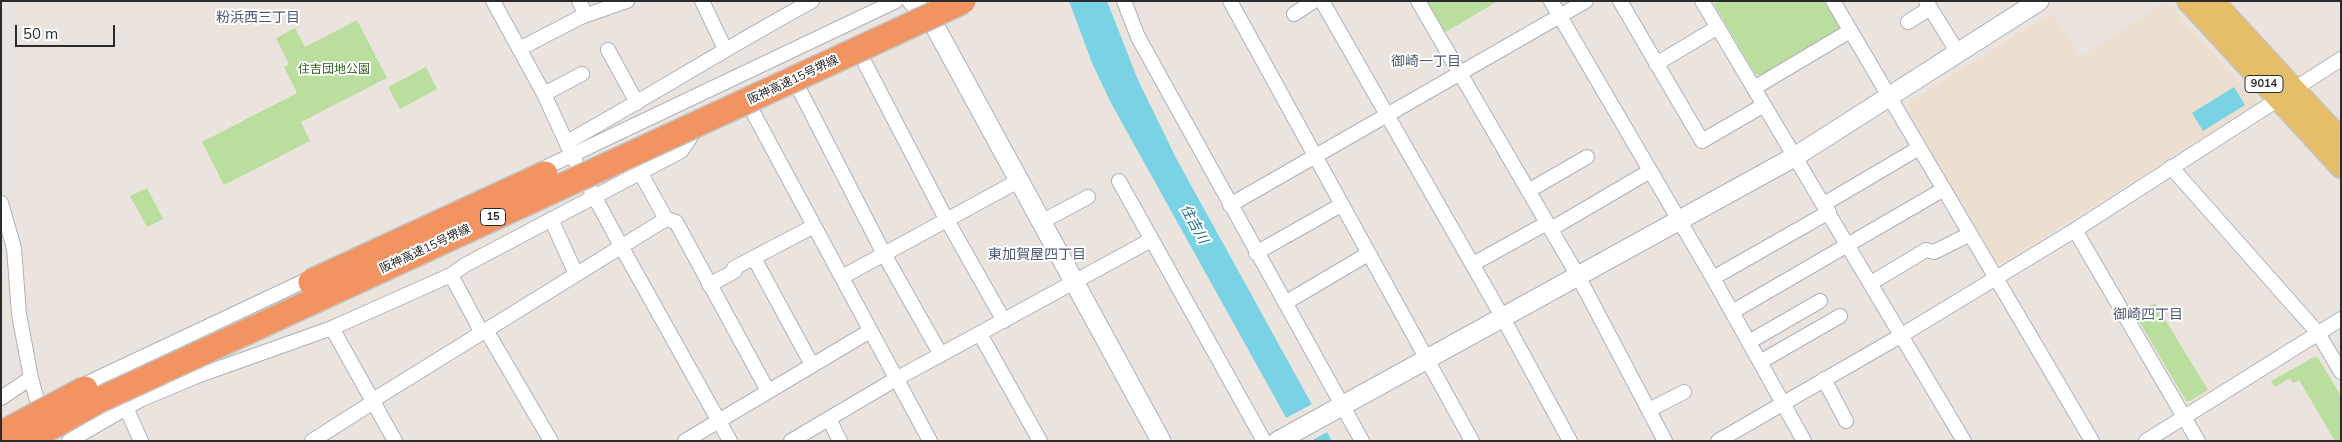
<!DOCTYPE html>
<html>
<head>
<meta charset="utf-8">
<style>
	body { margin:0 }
	#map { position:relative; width:2342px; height:442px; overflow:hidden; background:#ebe4de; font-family:Mulish,sans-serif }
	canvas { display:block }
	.frame { position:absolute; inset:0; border:2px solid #2b2b2b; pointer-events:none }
	.scale { position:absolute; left:15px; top:25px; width:100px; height:22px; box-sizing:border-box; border:2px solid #2b2b2b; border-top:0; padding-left:6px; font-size:15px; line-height:18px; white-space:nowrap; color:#2b2b2b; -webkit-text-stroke:4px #fff; paint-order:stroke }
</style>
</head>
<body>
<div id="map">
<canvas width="2342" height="442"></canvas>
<div class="frame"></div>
<div class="scale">50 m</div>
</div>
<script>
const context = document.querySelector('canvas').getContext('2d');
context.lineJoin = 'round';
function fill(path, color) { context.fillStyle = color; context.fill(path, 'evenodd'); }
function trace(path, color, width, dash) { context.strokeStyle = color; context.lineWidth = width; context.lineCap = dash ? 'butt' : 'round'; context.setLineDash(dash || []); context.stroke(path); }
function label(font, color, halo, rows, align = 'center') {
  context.font = font + ' Mulish,"Noto Sans JP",sans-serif'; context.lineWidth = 4; context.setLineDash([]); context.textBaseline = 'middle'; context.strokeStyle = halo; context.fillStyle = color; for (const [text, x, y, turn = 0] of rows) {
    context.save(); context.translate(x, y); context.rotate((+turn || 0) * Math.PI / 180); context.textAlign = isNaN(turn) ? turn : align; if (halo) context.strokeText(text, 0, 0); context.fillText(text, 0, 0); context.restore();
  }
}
fill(new Path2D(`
	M 2166,2 L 2259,102 L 2003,263 L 1996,261 L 1907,111 L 1908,103 L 2052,13 L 2080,57 Z`), '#ecdfcf');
fill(new Path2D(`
	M 1425,1 L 1498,1 L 1444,33 Z
	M 1719,1 L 1826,1 L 1840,25 L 1838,31 L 1765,76 L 1755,74 L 1714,4 Z
	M 357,20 L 387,78 L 301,122 L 310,141 L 224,185 L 202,142 L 297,93 L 284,67 L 289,64 L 276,38 L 295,28 L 305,47 Z
	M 426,67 L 437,89 L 400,109 L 388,87 Z
	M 147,188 L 163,219 L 147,227 L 130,196 Z
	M 2155,303 L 2208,390 L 2190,401 L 2186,401 L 2135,314 Z
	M 2314,357 L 2318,358 L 2341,396 L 2341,441 L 2335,441 L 2299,380 L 2293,383 L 2290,378 L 2275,387 L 2271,381 Z`), '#bade9e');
fill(new Path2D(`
	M 1069,1 L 1107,1 L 1138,80 L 1176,158 L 1332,441 L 1299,441 L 1111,103 L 1092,63 Z
	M 2234,87 L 2245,105 L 2203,131 L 2192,113 Z`), '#79d3e5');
fill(new Path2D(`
	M 1314,403 L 1329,431 L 1311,441 L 1296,441 L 1284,419 Z`), '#ebe4de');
const street = new Path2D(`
	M 493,1 L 544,94 L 572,155 L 621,246 L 730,441
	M 579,1 L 586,15
	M 702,1 L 725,49
	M 1124,1 L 1138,37 L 1362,441
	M 1230,1 L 1472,441
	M 1322,1 L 1503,318 L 1570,441
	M 1418,1 L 1578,276 L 1665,441
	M 1551,1 L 1713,278 L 1804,441
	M 1620,1 L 1702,141 L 1764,105
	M 1702,1 L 1964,441
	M 1833,1 L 2092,441
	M 1926,1 L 1958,53
	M 1294,14 L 1314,1
	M 1908,22 L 1930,8
	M 519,49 L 581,17 L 627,1
	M 608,50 L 637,103
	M 860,54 L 943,213 L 1004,321
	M 1656,64 L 1718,27
	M 796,83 L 884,254 L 941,355
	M 1754,88 L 1850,31
	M 544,94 L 582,74
	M 749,105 L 930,441
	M 567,142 C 650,96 729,46 812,1
	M 2171,167 L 2318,333 L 2341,372
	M 536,172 L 896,1
	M 640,172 L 666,219 L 676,222 L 768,391
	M 1119,181 L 1264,441
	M 1528,191 L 1587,157
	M 1,203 L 14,248 L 19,314 L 31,378 L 42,419
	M 1824,204 L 1919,148
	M 1230,205 L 1586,1
	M 551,219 L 576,274
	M 1041,222 L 1088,197
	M 1551,229 L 1650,171
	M 2075,230 L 2198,441
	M 1256,253 L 1341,205
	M 754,258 L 812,365
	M 1473,264 L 1547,223
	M 451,275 L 482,333
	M 842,277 L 1018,181
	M 1713,278 L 1829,212
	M 1871,283 L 1926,250 L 1934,252 L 1970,234
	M 709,285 L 735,271 L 734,268 L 814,226
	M 1285,303 L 1368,254
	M 1732,312 L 1944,189
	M 332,328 L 395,441
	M 486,330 L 551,441
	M 980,334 L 1040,441
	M 1749,342 L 1820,301
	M 1760,362 L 1840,316
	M 1824,379 L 1846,421
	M 77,388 L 315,276
	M 1,398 L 31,378
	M 126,408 L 141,441
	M 1649,410 L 1684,392
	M 829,419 L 840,441
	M 69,441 L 140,400 L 197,376 L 332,328 L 451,275 L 465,265 L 681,151 L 696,129
	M 312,441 L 367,406 L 373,400 L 666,219
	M 685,441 L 870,331
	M 791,441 L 896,379 L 1151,240
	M 1718,441 L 1902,335 L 2075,230 L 2341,59
	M 2146,441 L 2341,319`);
const secondary = new Path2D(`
	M 912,1 L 932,21 L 1161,441
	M 1278,441 L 1796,156 L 2039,1`);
const primary = new Path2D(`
	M 2188,1 L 2341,167
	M 2213,1 L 2341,140`);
trace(street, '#aeb1ba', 16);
trace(secondary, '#aeb1ba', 21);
trace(primary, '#c4c4c4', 24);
trace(street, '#fff', 14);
trace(secondary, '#fff', 19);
trace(primary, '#e6bd68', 21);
const highwayBridge = new Path2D(`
	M 311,282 L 545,174
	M 1,434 L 85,389
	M 26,441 L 97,401 L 963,1`);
trace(highwayBridge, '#c4c4c4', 28, []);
trace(highwayBridge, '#f29362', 25);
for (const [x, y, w] of [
	[2264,84,38],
	[493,217,25]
]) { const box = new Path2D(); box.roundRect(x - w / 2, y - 8.5, w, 17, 4); context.fillStyle = '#fff'; context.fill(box); trace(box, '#2b2b2b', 1); }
label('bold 11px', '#2b2b2b', null, [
	["9014",2264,84],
	["15",493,217]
]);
label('12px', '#346220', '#fff', [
	["住吉団地公園",334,69]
]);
label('12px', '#2b2b2b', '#fff', [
	["阪神高速15号堺線",793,80,-25],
	["阪神高速15号堺線",425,249,-25]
]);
label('14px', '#4e5a78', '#fff', [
	["粉浜西三丁目",258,18],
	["御崎一丁目",1426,62],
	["東加賀屋四丁目",1037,255],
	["御崎四丁目",2148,315]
]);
label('italic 14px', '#187391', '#fff', [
	["住吉川",1194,224,61]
]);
</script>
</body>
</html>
